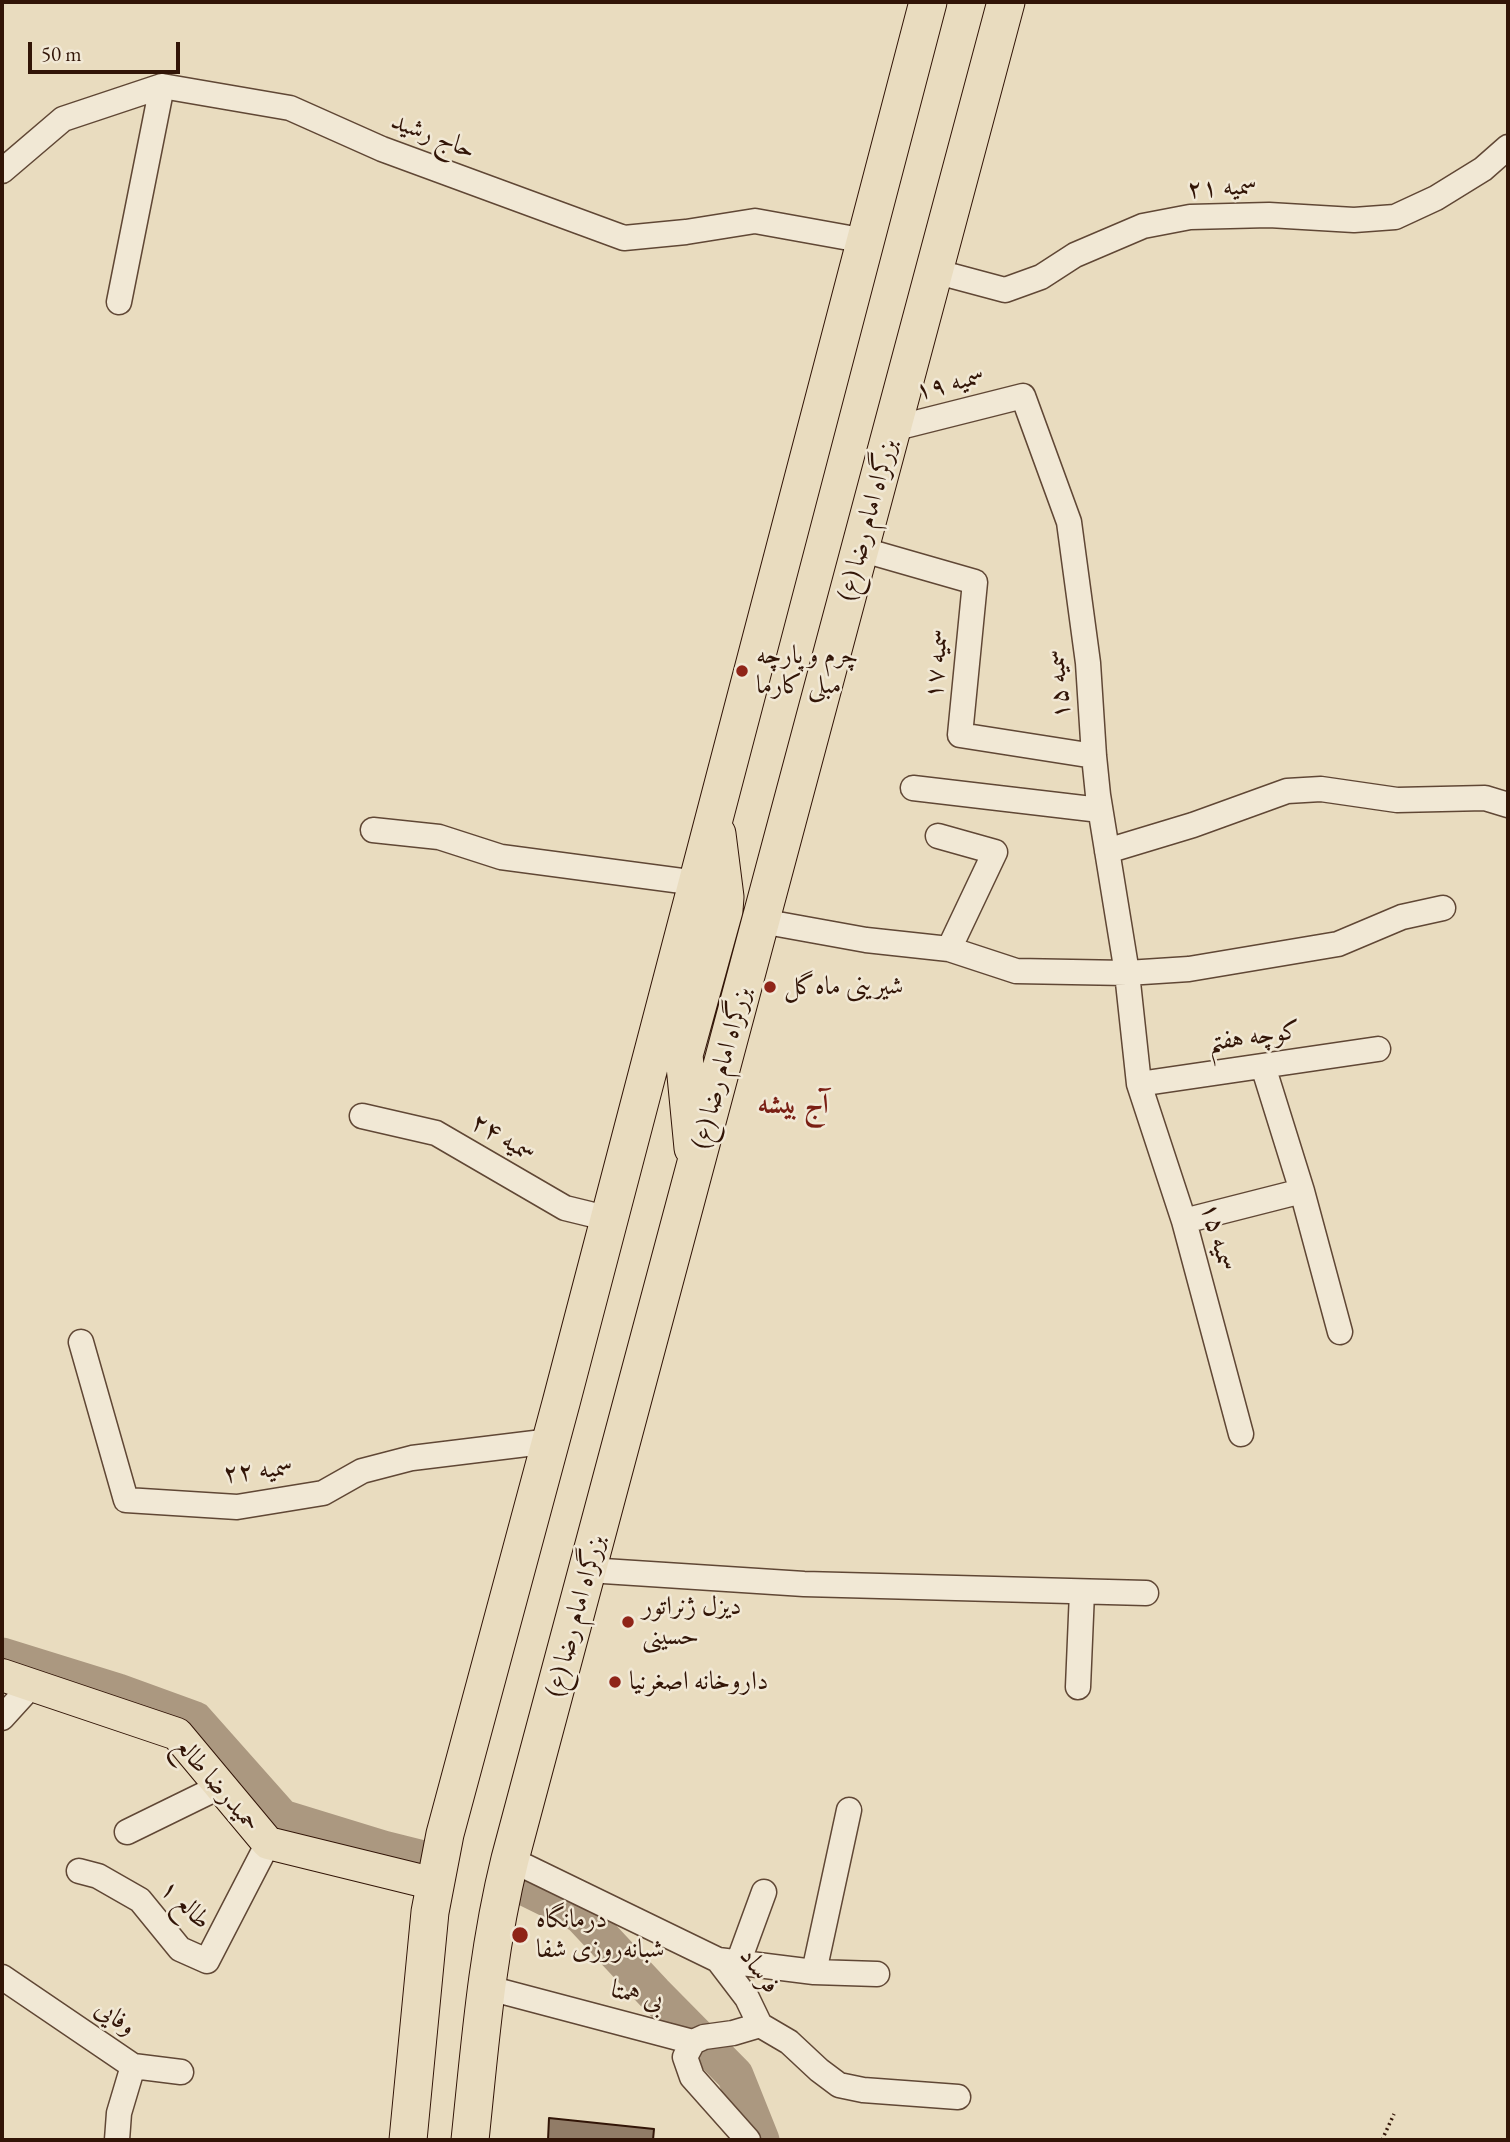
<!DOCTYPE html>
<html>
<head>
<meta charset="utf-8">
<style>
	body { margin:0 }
	#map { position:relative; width:1510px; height:2142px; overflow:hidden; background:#e9dcbf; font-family:"EB Garamond",serif }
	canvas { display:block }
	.frame { position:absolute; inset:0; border:4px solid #321507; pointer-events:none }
	.scale { position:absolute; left:28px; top:42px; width:152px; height:32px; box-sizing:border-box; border:4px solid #321507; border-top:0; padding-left:9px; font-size:21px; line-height:24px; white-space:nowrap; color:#321507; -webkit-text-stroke:5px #f1e8d5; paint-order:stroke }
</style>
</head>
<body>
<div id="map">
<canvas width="1510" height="2142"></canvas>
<div class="frame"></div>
<div class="scale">50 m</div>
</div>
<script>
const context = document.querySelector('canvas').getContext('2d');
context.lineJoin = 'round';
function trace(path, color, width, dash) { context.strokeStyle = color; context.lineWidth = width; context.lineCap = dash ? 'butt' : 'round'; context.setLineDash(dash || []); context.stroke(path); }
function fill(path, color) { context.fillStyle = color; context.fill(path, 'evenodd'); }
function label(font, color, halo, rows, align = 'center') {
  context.font = font + ' "EB Garamond",Amiri,serif'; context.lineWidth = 5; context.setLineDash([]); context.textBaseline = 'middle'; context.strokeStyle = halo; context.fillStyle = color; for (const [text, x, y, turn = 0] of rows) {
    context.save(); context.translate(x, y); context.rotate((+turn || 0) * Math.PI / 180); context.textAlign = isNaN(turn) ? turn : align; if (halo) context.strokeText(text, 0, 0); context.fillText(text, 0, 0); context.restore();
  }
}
trace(new Path2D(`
	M 2,1656 L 118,1692 L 195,1720 L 282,1818 L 383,1849 L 427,1860
	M 514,1882 L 581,1915 L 654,1993 L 735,2075 L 761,2140`), '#ab9880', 37);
const building = new Path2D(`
	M 549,2118 L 654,2129 L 653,2140 L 548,2140 Z`);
fill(building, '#917c67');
trace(building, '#321507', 2);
const minor = new Path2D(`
	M 2,171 L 63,119 L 162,86 L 290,108 L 382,149 L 624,238 L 686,232 L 755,221 L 866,241
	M 934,271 L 1005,290 L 1041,277 L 1075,255 L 1143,226 L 1190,217 L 1269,215 L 1354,220 L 1395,217 L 1436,198 L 1483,169 L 1508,147
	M 119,302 L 162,86
	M 892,429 L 1023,396 L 1069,522 L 1088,663 L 1094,756 L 1098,795 L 1127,973 L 1139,1084 L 1184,1221 L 1241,1434
	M 860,549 L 975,582 L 960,735 L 1094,756
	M 913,788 L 1100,810
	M 373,830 L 439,837 L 501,857 L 697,883
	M 938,836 L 995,852 L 949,949
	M 1107,851 L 1193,825 L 1287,791 L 1321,789 L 1397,800 L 1485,798 L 1508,805
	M 761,921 L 866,940 L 949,949 L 1016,971 L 1127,973 L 1189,969 L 1338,944 L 1402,917 L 1443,908
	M 1263,1066 L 1302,1191 L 1340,1332
	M 1139,1084 L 1378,1049
	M 362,1116 L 436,1133 L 565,1208 L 610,1219
	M 1184,1221 L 1302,1191
	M 81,1342 L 126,1500 L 237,1507 L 323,1493 L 362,1471 L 412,1458 L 551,1441
	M 588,1570 L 804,1584 L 1146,1593
	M 1078,1687 L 1082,1592
	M 2,1718 L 32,1685
	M 127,1832 L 221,1786
	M 510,1859 L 718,1960 L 747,1998 L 760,2025 L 789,2042 L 819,2070 L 839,2085 L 863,2090 L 958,2097
	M 79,1871 L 98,1876 L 140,1900 L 180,1949 L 207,1961 L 268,1843
	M 718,1960 L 814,1972 L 877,1974
	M 738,1963 L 764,1892
	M 814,1972 L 849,1810
	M 2,1977 L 133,2066 L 119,2113 L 117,2140
	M 485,1987 L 693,2042
	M 133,2066 L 181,2072
	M 748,2140 L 692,2077 L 685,2057 L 693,2042 L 704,2037 L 733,2033 L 760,2025`);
const major = new Path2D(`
	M 2,1675 L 177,1734 L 268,1843 L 435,1884`);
const highway = new Path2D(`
	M 693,1148 L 684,1055 L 724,910 L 725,897 L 717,834
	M 408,2140 L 430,1912 L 445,1834 L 561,1403 L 928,2
	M 470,2140 C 480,2045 487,1952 510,1859 L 1006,2`);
trace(minor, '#604735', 27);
trace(major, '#321507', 34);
trace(highway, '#321507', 39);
trace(new Path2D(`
	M 1382,2140 L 1394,2114`), '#321507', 3.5, [2, 3.5]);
trace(minor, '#f1e8d5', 24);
trace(major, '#e9dcbf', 32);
trace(highway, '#e9dcbf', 37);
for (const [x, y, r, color] of [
	[742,671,7,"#8f2418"],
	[770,987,7,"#8f2418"],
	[628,1622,7,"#8f2418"],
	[615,1682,7,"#8f2418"],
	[520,1935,9,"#8f2418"]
]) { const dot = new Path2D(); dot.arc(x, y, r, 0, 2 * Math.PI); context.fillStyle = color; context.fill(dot); trace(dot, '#f1e8d5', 2.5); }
label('26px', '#321507', '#f1e8d5', [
	["حاج رشید",433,136,21],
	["سمیه ۲۱",1222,188,-3],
	["سمیه ۱۹",950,384,-14],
	["بزرگراه امام رضا (ع)",868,520,-75],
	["سمیه ۱۷",937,664,-85],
	["سمیه ۱۵",1059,684,-95],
	["کوچه هفتم",1254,1037,-8],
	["بزرگراه امام رضا (ع)",722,1068,-75],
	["سمیه ۲۴",503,1138,31],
	["سمیه ۱۵",1218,1237,74],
	["سمیه ۲۲",258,1471,-6],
	["بزرگراه امام رضا (ع)",576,1616,-75],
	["حمیدرضا طالع",217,1785,49],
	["طالع ۱",185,1905,44],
	["فرساد",759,1971,54],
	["بی همتا",637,1996,15],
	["وفایی",115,2018,34]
]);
label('26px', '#321507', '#f1e8d5', [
	["چرم و پارچه",756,656],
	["مبلی کارما",756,686],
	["شیرینی ماه‌گل",784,987],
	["دیزل ژنراتور",642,1607],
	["حسینی",642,1637],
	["داروخانه اصغرنیا",629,1682],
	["درمانگاه",536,1920],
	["شبانه‌روزی شفا",536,1950]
], 'left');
label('bold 28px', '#7a1f14', '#f1e8d5', [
	["آج بیشه",793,1105]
]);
</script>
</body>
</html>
